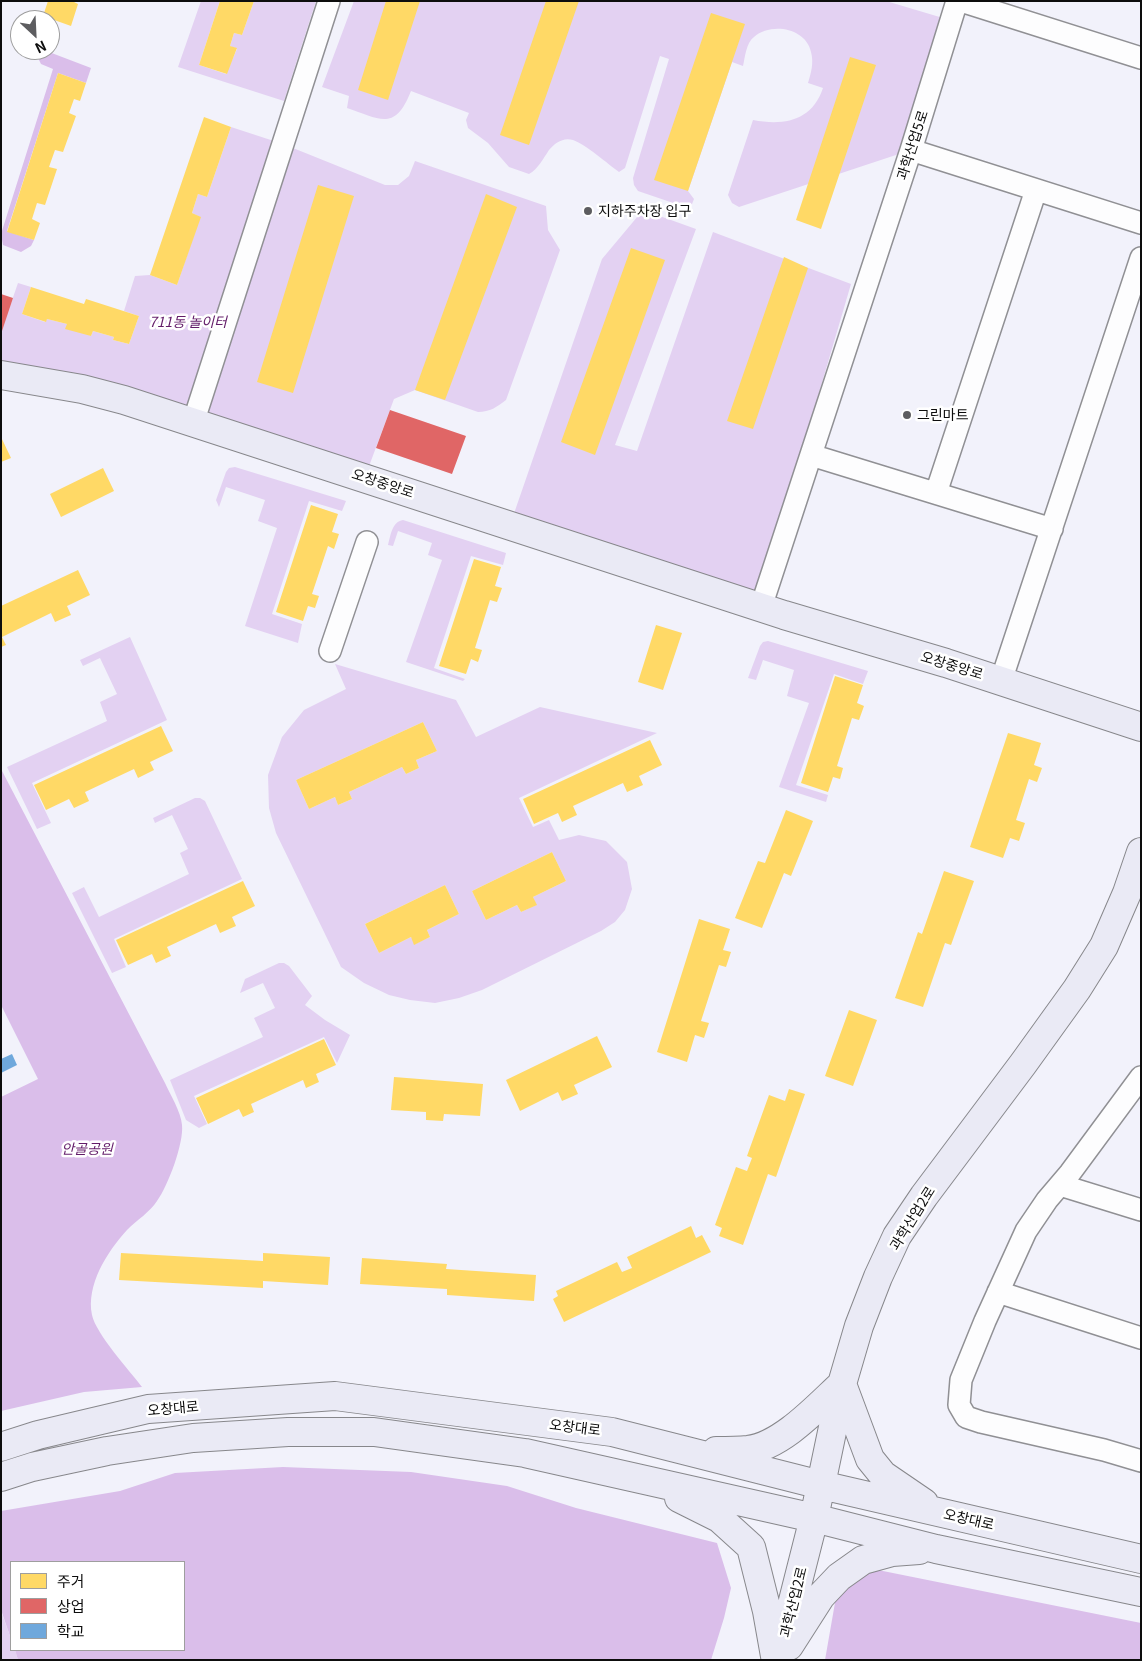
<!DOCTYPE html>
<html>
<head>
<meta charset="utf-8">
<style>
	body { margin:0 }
	#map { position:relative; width:1142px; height:1661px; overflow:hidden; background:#f2f2fb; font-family:Georgia,"Noto Sans KR",serif }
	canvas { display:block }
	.frame { position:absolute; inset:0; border:2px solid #0d0d0d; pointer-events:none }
	.legend { position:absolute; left:10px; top:1561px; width:175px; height:90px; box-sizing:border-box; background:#fff; border:1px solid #9e9e9e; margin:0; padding:6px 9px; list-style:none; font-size:15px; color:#0d0d0d }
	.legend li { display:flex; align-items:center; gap:10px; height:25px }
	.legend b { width:25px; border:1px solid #9e9e9e }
	.north { position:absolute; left:10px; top:10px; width:50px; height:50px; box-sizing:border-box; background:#fff; border:1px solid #9e9e9e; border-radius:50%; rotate:155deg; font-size:14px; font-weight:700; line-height:20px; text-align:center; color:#0d0d0d }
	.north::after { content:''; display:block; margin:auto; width:18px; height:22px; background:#5d5d60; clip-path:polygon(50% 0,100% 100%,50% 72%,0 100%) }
</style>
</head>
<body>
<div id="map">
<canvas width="1142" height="1661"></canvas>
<div class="frame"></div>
<ul class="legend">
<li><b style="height:14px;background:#ffd966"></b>주거</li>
<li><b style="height:14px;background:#e06666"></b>상업</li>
<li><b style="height:14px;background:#6fa8dc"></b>학교</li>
</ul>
<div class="north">N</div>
</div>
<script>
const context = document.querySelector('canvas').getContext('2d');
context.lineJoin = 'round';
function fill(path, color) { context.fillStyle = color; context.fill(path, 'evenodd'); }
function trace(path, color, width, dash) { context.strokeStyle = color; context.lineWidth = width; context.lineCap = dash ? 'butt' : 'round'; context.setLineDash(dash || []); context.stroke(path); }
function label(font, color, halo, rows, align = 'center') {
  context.font = font + ' Georgia,"Noto Sans KR",serif'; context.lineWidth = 5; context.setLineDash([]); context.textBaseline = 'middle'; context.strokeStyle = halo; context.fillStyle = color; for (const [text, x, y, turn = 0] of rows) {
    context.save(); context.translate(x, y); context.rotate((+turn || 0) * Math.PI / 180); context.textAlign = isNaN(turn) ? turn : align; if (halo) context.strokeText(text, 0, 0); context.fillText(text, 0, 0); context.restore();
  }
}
fill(new Path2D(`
	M 201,1 L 220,1 L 199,65 L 226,74 L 237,49 L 230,46 L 234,33 L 242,35 L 254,1 L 316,1 L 284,101 L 178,67 Z
	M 354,1 L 886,1 L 943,18 L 911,150 L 739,207 L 732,203 L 728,195 L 753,120 C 784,126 812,121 823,88 L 808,83 C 811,73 814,63 811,52 C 806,28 771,22 754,37 C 746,43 745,57 743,66 L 732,62 L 688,191 L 694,199 L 692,204 L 685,207 L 638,191 L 634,185 L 633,178 L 669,59 L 660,56 L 625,168 L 619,172 C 608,164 585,144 573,140 C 563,137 555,143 549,150 C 543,159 538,169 529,174 L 509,167 L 488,143 L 468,128 L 466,120 L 469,113 L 411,91 C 395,132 380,119 347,108 L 349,96 L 322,87 Z
	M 231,127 L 283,144 L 385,185 L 398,185 L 409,176 L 415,161 L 546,206 L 548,230 L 560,250 L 506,400 C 497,407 490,412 478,412 L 415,390 L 394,399 L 365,477 L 1,371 L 1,332 L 18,283 L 31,287 L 22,314 L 45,322 L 47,319 L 67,324 L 91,336 L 93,331 L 114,337 L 113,340 L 129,344 L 139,316 L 124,311 L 135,276 L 150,275 L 177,285 L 200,217 L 192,213 L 198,194 L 207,197 Z
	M 643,210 L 696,229 L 615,445 L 637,451 L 713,232 L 851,284 L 791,488 L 761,607 L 510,525 L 602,259 Z
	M 235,467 L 346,501 L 342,511 L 309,501 L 272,614 L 302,624 L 298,643 L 245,626 L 277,528 L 258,521 L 265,500 L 226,487 L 219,507 L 216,500 L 226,472 L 229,468 Z
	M 403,520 L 506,553 L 503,565 L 471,556 L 434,668 L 465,679 L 463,681 L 406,662 L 442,560 L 428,555 L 432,543 L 398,531 L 393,546 L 388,545 C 391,534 392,522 403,520 Z
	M 130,637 L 167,720 L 32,783 L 51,823 L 37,829 L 7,767 L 107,721 L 100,702 L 117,694 L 100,658 L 83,666 L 80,660 Z
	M 768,641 L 868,671 L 863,684 L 834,674 L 796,785 L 828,795 L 826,802 L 779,787 L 809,703 L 787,696 L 794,670 L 763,660 L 756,680 L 748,678 L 760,646 L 763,642 Z
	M 335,664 L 456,700 L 476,737 L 540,707 L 657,733 L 519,798 L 533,827 L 549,820 L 559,840 L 579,835 L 606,841 L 627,862 L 632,889 L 625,910 L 615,922 L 601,931 L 482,990 L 459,998 L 435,1003 L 410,1000 L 389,995 L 364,983 L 341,967 L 276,833 L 269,808 L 268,775 L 282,737 L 304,710 L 346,689 ZM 423,722 L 437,751 L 416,760 L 419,768 L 406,774 L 402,767 L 349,792 L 352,799 L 338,805 L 335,797 L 309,809 L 296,780 ZM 552,852 L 566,881 L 533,897 L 536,905 L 521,912 L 517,905 L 486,920 L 472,891 ZM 445,885 L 459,914 L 427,930 L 430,937 L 415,944 L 411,937 L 379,953 L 365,924 Z
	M 195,798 L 200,798 L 205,801 L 242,879 L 114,939 L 126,967 L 112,973 L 72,893 L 84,887 L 99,917 L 189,874 L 180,853 L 188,849 L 172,815 L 155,823 L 153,818 Z
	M 279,963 L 284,963 L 289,966 L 312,996 L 305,1005 L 325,1020 L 350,1035 L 337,1063 L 324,1037 L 194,1096 L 207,1124 L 199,1128 L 186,1120 L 170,1080 L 263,1037 L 254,1018 L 275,1008 L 263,983 L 240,993 L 245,979 Z
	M 1,1611 L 11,1639 L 11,1650 L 15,1650 L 18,1660 L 1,1660 Z`), '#e3d1f2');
fill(new Path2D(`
	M 43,52 L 49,52 L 91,68 L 86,83 L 58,73 L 7,231 L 34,240 L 31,246 L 21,252 L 3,245 L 1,234 L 53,69 L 41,64 L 39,60 L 40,56 Z
	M 1,769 L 165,1083 C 170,1094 181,1112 182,1125 C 184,1143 168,1186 157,1201 C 150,1212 137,1220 127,1230 C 107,1252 86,1285 92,1315 C 96,1334 130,1371 142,1387 L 84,1392 L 1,1411 L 1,1097 L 38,1079 L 1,1005 Z
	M 283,1467 L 411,1472 L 507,1486 L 576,1508 L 717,1543 L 731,1588 L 724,1618 L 711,1660 L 18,1660 L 15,1650 L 184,1650 L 184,1562 L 11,1562 L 11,1639 L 1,1610 L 1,1511 L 120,1491 L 175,1473 Z
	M 873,1569 L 1141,1623 L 1141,1660 L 825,1660 L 836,1597 Z`), '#dabeea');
fill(new Path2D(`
	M 48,1 L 72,1 L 78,4 L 71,26 L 43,16 Z
	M 220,1 L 254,1 L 242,35 L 234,33 L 230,46 L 237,48 L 227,74 L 199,65 Z
	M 386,1 L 420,1 L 388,100 L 358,90 Z
	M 546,1 L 579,1 L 529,145 L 500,135 Z
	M 711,13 L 745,24 L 688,191 L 654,180 Z
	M 850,57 L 876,65 L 821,229 L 796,220 Z
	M 58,73 L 86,83 L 80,101 L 74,99 L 69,113 L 76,116 L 63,152 L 55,150 L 49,167 L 57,169 L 45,205 L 37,203 L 32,219 L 40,223 L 34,240 L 7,232 Z
	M 204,117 L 231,127 L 207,197 L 198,194 L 192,213 L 201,217 L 177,285 L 150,275 Z
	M 318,185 L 354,196 L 293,393 L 257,382 Z
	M 486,194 L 517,207 L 445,400 L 415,390 Z
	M 631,248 L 665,260 L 595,455 L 561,442 Z
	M 784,257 L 808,268 L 753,429 L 727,421 Z
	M 31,287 L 84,304 L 86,299 L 139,316 L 129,344 L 113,340 L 114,337 L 93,331 L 91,336 L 65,329 L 67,324 L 47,319 L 46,322 L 22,314 Z
	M 1,437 L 11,458 L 1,462 Z
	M 103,468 L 114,491 L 61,517 L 50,494 Z
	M 311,505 L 338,514 L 332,532 L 339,534 L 334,549 L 328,546 L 312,594 L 319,596 L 315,608 L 308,606 L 303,621 L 276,612 Z
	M 474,559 L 501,567 L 495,586 L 502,588 L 497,602 L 490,600 L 475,648 L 482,650 L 478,662 L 471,659 L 466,674 L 439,666 Z
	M 78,570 L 90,595 L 67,606 L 71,615 L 55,622 L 51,613 L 2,637 L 6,645 L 1,647 L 1,606 Z
	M 656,625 L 682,633 L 663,690 L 638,682 Z
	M 835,676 L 863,685 L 857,703 L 864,706 L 859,720 L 852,718 L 837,766 L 843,768 L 840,779 L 833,777 L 828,792 L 801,783 Z
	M 423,722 L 437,751 L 416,760 L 419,768 L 406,774 L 402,767 L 349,792 L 352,799 L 338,805 L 335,797 L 309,809 L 296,780 Z
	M 161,726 L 173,751 L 150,762 L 154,770 L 138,778 L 134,769 L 85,792 L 89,801 L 74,808 L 69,799 L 46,810 L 34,785 Z
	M 1008,733 L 1041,743 L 1034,765 L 1042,768 L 1037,782 L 1029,779 L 1016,820 L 1025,823 L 1019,841 L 1010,838 L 1003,858 L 970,847 Z
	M 650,740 L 662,765 L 639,776 L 643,785 L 627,792 L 623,783 L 573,806 L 577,815 L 562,822 L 558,813 L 534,824 L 523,799 Z
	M 786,810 L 813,821 L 791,876 L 784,873 L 762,928 L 735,918 L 758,861 L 765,863 Z
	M 552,852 L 566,881 L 533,897 L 537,905 L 521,912 L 517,905 L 486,920 L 472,891 Z
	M 944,871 L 974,881 L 951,945 L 945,943 L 923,1007 L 895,998 L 918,932 L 922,934 Z
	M 243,881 L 255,906 L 232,917 L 236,926 L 220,933 L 216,924 L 167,947 L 171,956 L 156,963 L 152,954 L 128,965 L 116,940 Z
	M 445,885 L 459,914 L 427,930 L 430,937 L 414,945 L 411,937 L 379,953 L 365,924 Z
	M 699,919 L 730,929 L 723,950 L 731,952 L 726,967 L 719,965 L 701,1021 L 709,1023 L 704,1038 L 695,1035 L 687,1062 L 657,1052 Z
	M 849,1010 L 877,1020 L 853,1086 L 825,1076 Z
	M 597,1036 L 612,1067 L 574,1085 L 578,1094 L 562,1101 L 558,1092 L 520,1111 L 506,1080 Z
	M 324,1039 L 336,1065 L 316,1074 L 319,1082 L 306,1088 L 303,1080 L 251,1104 L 254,1112 L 243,1117 L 239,1109 L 208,1124 L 196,1098 Z
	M 394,1077 L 483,1084 L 480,1116 L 444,1114 L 443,1121 L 426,1120 L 426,1112 L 391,1110 Z
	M 789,1089 L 805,1094 L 776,1177 L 768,1174 L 743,1245 L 719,1236 L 722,1228 L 715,1225 L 736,1167 L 747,1171 L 752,1158 L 747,1156 L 769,1095 L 785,1101 Z
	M 691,1226 L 696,1238 L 702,1235 L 711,1252 L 564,1322 L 553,1299 L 558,1296 L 556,1291 L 617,1262 L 622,1272 L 632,1268 L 627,1257 Z
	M 121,1253 L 263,1261 L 263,1253 L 330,1257 L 328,1285 L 263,1281 L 263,1288 L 119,1280 Z
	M 362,1258 L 447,1264 L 446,1269 L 536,1275 L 534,1301 L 447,1295 L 447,1289 L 360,1284 Z`), '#ffd966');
fill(new Path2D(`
	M 1,294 L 13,298 L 2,331 L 1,331 Z
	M 390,410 L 466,436 L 452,474 L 376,448 Z`), '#e06666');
fill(new Path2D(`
	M 12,1054 L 17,1065 L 1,1073 L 1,1059 Z`), '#6fa8dc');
const street = new Path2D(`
	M 961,1 L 1141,58
	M 911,150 L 1141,223
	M 193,423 L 329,1
	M 811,455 L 1052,529
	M 936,493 L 1036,190
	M 761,607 L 911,150 L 957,1
	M 330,651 L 367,542
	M 1001,681 L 1141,258
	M 1141,1077 L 1070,1173 L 1047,1200 L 1026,1231 L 985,1321 L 961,1380 L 959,1405 L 966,1417 L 981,1422 L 1104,1450 L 1141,1461
	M 1060,1185 L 1141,1210
	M 998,1292 L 1141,1338`);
const secondary = new Path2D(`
	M 1,375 L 82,389 L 124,400 L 784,615 L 946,663 L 1141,727
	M 842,1384 L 870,1459 L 883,1475 L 924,1503
	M 1,1447 L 38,1435 L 148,1409 L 335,1396 L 612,1432 L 821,1485 L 1141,1559
	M 716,1451 C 727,1451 737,1451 748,1450 C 782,1446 818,1406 842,1384
	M 1,1477 L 32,1467 L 107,1451 L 193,1438 L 288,1432 L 374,1432 L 525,1453 L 814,1518 L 936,1549 L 1141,1592
	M 679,1498 L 719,1518 L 751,1547 L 767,1611 L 775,1656
	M 789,1646 L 821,1596 L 839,1577 L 863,1560 L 892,1552 L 919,1550
	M 778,1660 L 814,1518 L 842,1384 L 859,1326 L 878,1277 L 897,1236 L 924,1196 L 1023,1064 L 1077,989 L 1104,946 L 1127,893 L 1141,852`);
trace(street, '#909094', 24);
trace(secondary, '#87878b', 30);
trace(street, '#fdfdfe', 21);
trace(secondary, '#eaeaf5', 28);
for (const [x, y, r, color] of [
	[588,211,5,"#5d5d60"],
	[907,415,5,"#5d5d60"]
]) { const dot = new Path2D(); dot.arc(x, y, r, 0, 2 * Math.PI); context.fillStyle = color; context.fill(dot); trace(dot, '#fff', 2); }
label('14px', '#0d0d0d', '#fff', [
	["과학산업5로",912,145,-72],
	["오창중앙로",383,483,18],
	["오창중앙로",952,665,17],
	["과학산업2로",912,1218,-58],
	["오창대로",173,1408,-5],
	["오창대로",575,1427,7],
	["오창대로",969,1519,13],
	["과학산업2로",793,1602,-76]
]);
label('14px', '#0d0d0d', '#fff', [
	["지하주차장 입구",598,211],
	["그린마트",917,415]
], 'left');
label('italic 14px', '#621b68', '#fff', [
	["711동 놀이터",188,322],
	["안골공원",87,1149]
]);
</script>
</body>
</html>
